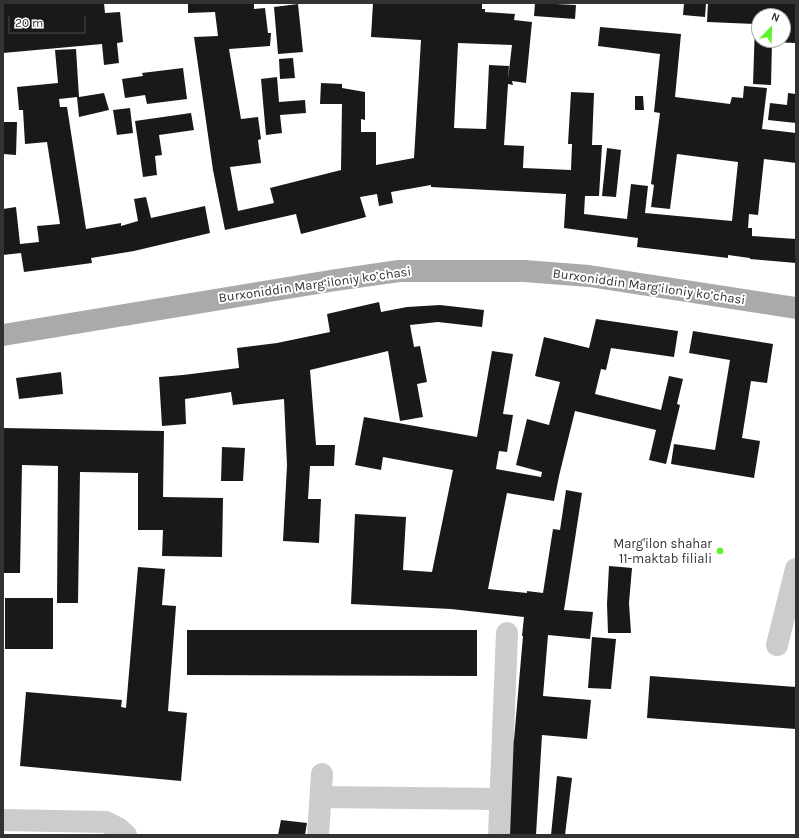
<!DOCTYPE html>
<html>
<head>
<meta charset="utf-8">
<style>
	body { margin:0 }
	#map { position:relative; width:799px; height:838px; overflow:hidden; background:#fff; font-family:Karla,sans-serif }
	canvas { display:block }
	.frame { position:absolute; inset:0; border:4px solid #323232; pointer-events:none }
	.north { position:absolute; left:751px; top:8px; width:40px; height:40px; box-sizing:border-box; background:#fff; border:1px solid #adadad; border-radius:50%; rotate:23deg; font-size:11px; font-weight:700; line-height:16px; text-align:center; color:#323232 }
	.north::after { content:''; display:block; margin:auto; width:14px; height:18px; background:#59f429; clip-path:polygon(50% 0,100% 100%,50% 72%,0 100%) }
	.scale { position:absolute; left:8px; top:16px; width:78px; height:18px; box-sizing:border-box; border:2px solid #323232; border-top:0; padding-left:5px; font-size:12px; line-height:14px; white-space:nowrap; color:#323232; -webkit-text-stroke:3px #fff; paint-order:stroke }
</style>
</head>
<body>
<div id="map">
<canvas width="799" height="838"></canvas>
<div class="frame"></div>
<div class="north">N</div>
<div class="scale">20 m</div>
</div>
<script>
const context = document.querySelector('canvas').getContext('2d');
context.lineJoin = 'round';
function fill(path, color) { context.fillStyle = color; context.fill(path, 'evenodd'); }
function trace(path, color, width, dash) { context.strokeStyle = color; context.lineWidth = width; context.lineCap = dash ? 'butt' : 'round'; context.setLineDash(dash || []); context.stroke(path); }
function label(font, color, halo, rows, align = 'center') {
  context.font = font + ' Karla,sans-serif'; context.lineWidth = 4; context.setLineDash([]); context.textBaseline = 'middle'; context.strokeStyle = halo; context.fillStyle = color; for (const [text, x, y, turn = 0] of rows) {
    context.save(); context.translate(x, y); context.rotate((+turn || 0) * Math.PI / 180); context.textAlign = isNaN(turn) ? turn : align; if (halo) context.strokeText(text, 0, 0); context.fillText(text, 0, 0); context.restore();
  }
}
fill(new Path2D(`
	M 3,3 L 104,3 L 105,13 L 120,12 L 123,42 L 117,43 L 119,63 L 104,65 L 102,44 L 3,53 Z
	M 188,3 L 254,3 L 254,9 L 265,8 L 268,33 L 271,33 L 270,46 L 229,49 L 241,119 L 258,117 L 261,139 L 258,140 L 261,163 L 230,167 L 238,211 L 274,203 L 270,188 L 341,170 L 342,104 L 320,104 L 321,83 L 342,84 L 342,88 L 365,92 L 365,120 L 361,119 L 361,132 L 376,132 L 376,165 L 414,158 L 421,40 L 371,37 L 373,3 L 440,4 L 440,3 L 482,3 L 482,9 L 485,9 L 485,12 L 515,14 L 514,20 L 532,22 L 526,83 L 512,81 L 513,85 L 508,84 L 504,145 L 524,146 L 523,168 L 571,170 L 572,144 L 568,144 L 571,92 L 594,93 L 592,145 L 602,145 L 599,196 L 585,196 L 584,214 L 627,219 L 631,184 L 648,186 L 645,213 L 732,221 L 738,162 L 677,154 L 670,209 L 651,207 L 654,185 L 651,184 L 660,113 L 654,112 L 660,54 L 598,46 L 600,27 L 681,34 L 675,97 L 730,104 L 732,97 L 743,98 L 744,86 L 767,88 L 762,129 L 796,133 L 796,163 L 764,159 L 758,215 L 749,214 L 748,228 L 752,228 L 752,236 L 796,239 L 796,263 L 750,259 L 750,258 L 728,255 L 728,258 L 637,247 L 638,238 L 564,228 L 566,194 L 431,187 L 431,185 L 391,192 L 393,203 L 379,206 L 377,194 L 360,197 L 366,217 L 301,234 L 296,214 L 225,230 L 213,170 L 194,37 L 218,36 L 215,12 L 188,13 ZM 458,43 L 512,45 L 508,79 L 509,66 L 489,65 L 486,129 L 454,128 Z
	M 535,3 L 576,5 L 575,19 L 534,16 Z
	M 684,3 L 706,3 L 705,17 L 683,15 Z
	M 708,3 L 796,3 L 796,43 L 772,42 L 771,85 L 753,84 L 755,24 L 707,22 ZM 759,16 L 783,16 L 783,40 L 759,40 Z
	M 298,4 L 303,52 L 278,54 L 274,7 Z
	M 76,49 L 79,97 L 104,93 L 109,110 L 79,117 L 77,97 L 59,99 L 60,107 L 67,107 L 86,229 L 121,223 L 121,226 L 138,221 L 134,199 L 146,197 L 151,218 L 205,206 L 210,233 L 134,251 L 91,258 L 92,263 L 24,272 L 21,253 L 3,255 L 3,209 L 16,207 L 20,244 L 39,242 L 37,226 L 60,224 L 47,142 L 25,144 L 23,110 L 19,110 L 17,87 L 58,83 L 55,50 Z
	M 293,58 L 295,78 L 280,79 L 279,59 Z
	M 183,68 L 187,99 L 147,104 L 145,95 L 125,98 L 122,79 L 143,76 L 142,73 Z
	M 277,77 L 279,102 L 305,100 L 306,113 L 280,115 L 282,133 L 266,135 L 261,79 Z
	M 788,93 L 796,94 L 796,123 L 768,120 L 770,103 L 787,105 Z
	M 635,96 L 643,96 L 644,110 L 635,110 Z
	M 130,108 L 133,133 L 117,135 L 113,110 Z
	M 191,113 L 194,130 L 159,135 L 162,155 L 155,156 L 157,175 L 143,177 L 135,121 Z
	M 3,122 L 17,122 L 16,155 L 3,154 Z
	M 607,148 L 621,150 L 616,197 L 602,196 Z
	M 379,302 L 381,312 L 407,307 L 440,305 L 484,310 L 482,327 L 438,322 L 410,325 L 414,347 L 420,346 L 427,382 L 417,384 L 423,417 L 400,421 L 388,351 L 310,370 L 316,445 L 335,445 L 334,466 L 310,466 L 308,499 L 321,499 L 319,543 L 283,541 L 287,465 L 284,399 L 233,405 L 231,392 L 185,399 L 186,424 L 162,426 L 159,377 L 183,375 L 239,368 L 237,348 L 277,343 L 330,332 L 327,314 Z
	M 596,319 L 678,331 L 674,357 L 611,348 L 606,370 L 601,369 L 595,394 L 661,410 L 669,376 L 683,379 L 677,404 L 680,405 L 666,464 L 649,460 L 656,430 L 575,411 L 559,476 L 554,501 L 507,493 L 488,589 L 527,593 L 527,591 L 543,593 L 553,529 L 560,530 L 566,490 L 582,493 L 564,610 L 593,612 L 590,639 L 548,635 L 543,696 L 591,700 L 587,739 L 542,735 L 536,835 L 505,835 L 509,740 L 514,740 L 523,636 L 522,636 L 524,617 L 451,609 L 351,604 L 355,514 L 406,517 L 403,570 L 432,572 L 453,470 L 383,457 L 381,470 L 355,465 L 364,417 L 477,437 L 492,351 L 513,354 L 503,414 L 513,415 L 507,452 L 499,451 L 496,469 L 541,477 L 542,472 L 516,465 L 527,419 L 549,425 L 560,382 L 535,376 L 544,337 L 589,348 Z
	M 693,331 L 773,344 L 767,383 L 751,381 L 742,438 L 760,441 L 754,478 L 671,464 L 674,444 L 715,450 L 730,360 L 689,353 Z
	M 61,372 L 63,394 L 19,399 L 16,378 Z
	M 3,428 L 164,431 L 163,497 L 223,498 L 222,557 L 162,556 L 163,530 L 138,530 L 138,473 L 80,472 L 78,603 L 57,603 L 58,466 L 22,465 L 20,573 L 3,573 Z
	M 222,447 L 245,448 L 243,481 L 221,481 Z
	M 609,566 L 632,568 L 629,603 L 631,633 L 608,633 L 607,604 Z
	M 138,567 L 165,569 L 162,605 L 176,606 L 168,711 L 187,713 L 181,781 L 20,766 L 26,692 L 122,700 L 121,707 L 126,708 Z
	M 5,598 L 53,598 L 53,649 L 5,649 Z
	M 187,630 L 477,630 L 477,676 L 187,675 Z
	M 592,637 L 616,639 L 611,689 L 588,688 Z
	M 650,676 L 796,687 L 796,729 L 647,718 Z
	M 557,776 L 572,778 L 565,835 L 551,835 Z
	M 281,820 L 307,823 L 305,835 L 278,835 Z`), '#191919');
trace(new Path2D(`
	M 777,645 L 796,569
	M 321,797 L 500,799
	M 3,820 L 106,822 L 118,828 L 126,835
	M 318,835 L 322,774
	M 499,835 L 507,633`), '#ccc', 22);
trace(new Path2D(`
	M 3,335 L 336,280 L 399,271 L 524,271 L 589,276 L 796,308`), '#aaa', 22);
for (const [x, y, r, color] of [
	[720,551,4,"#59f429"]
]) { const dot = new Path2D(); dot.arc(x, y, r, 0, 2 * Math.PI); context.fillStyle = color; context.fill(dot); trace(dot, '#fff', 1.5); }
label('13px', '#323232', '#fff', [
	["Burxoniddin Marg’iloniy ko’chasi",315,285,-8],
	["Burxoniddin Marg’iloniy ko’chasi",649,287,8]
]);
label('13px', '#323232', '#fff', [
	["Marg'ilon shahar",712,544],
	["11-maktab filiali",712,559]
], 'right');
</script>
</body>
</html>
